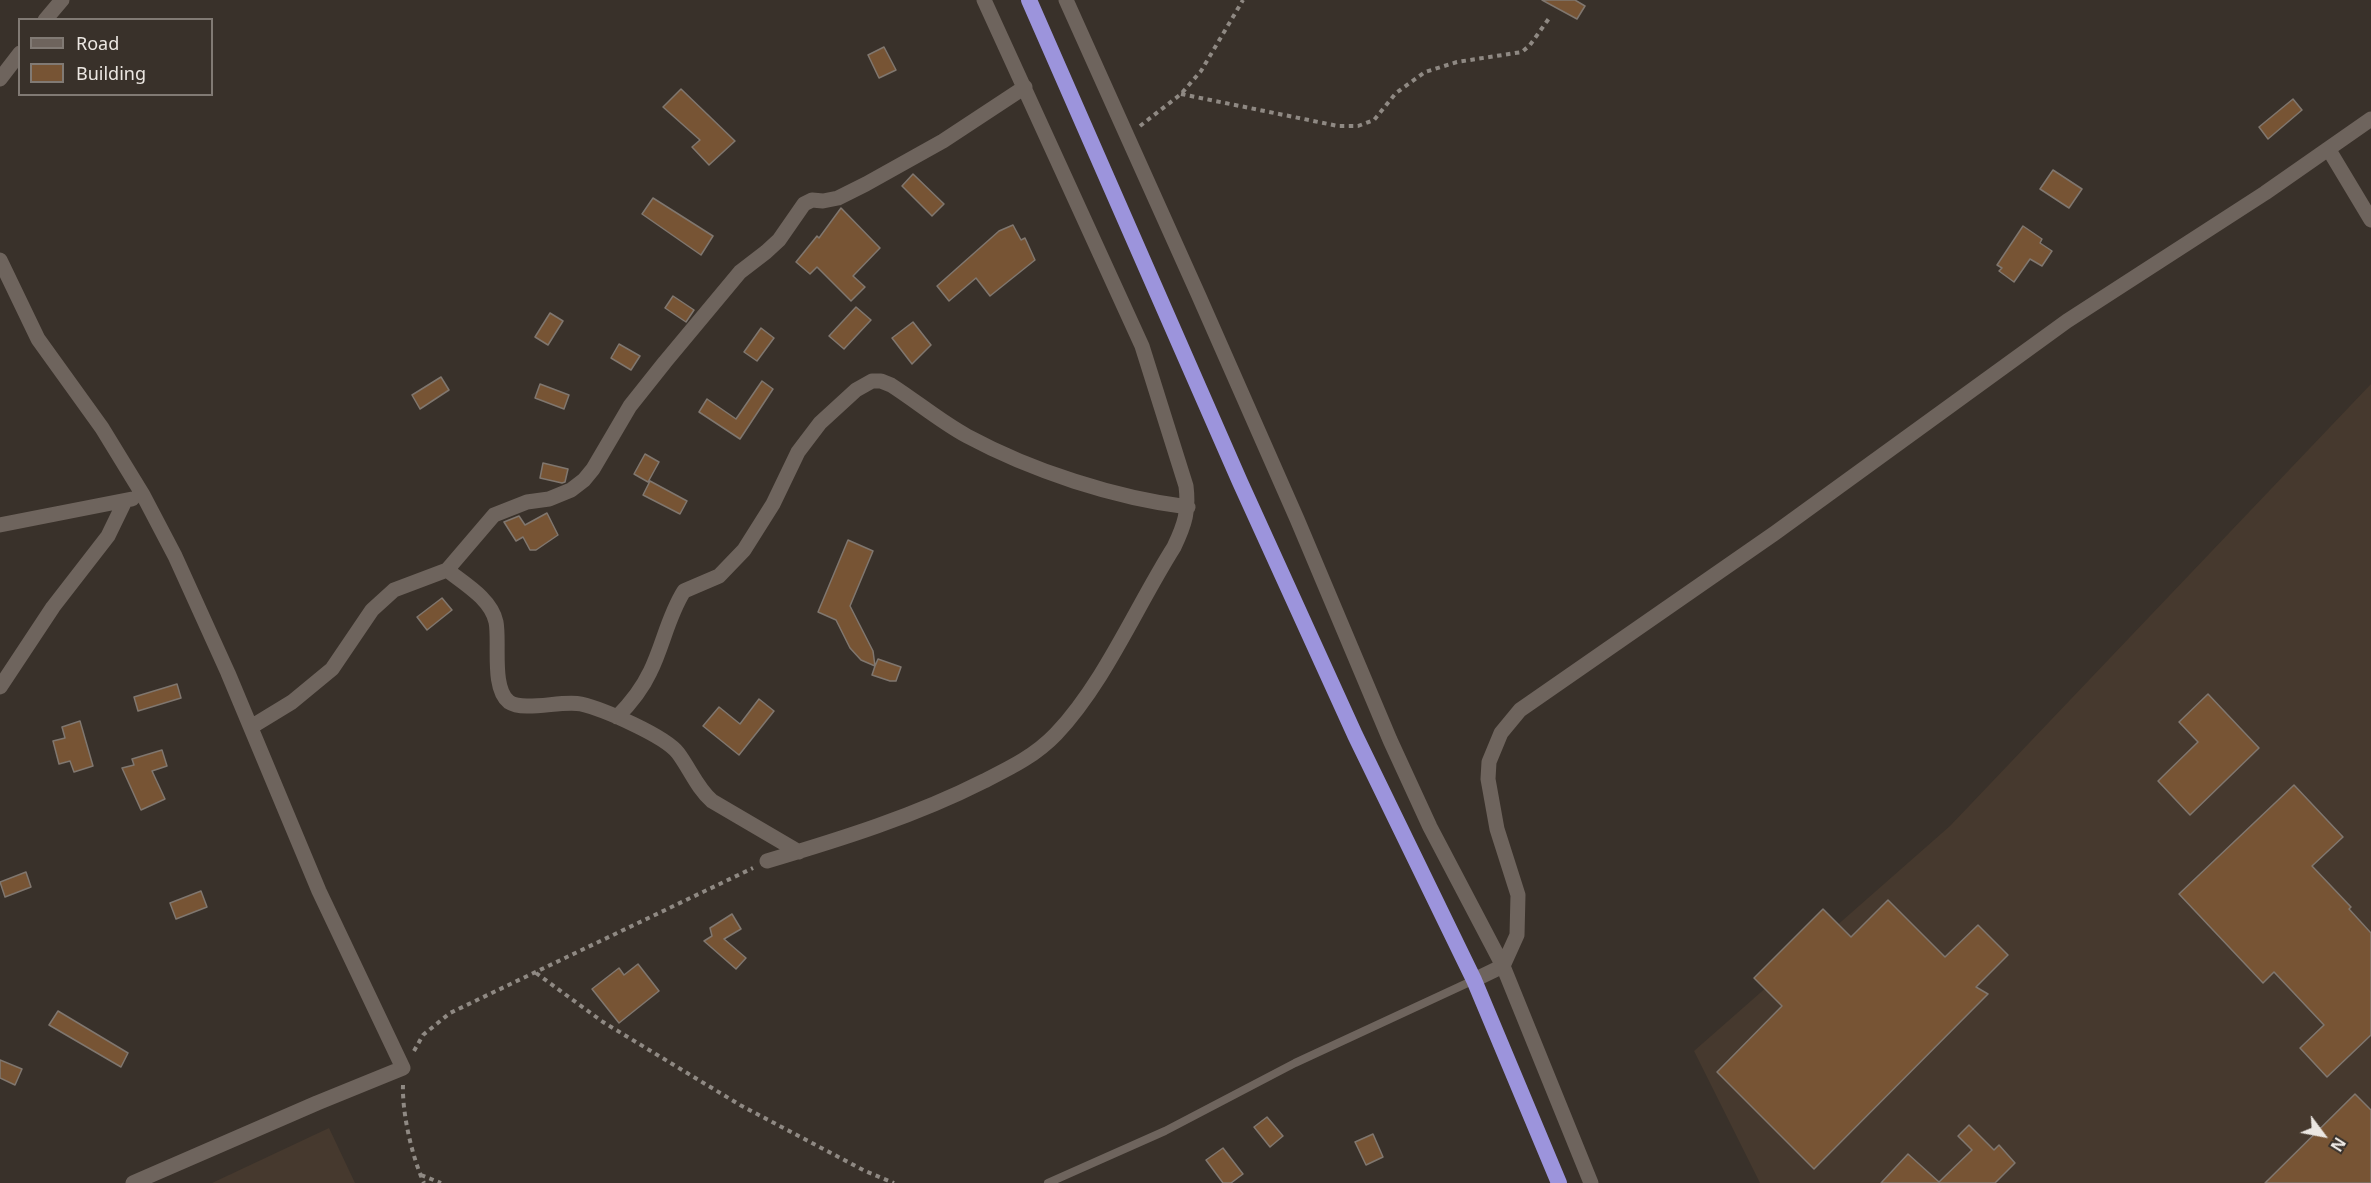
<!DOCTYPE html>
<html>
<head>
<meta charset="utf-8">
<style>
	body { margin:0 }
	#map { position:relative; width:2371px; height:1183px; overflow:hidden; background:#39312a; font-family:"Noto Sans",sans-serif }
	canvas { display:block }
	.legend { position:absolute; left:18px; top:18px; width:195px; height:78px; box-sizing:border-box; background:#39312a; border:2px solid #817a74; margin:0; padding:8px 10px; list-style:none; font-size:18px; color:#ece7e2 }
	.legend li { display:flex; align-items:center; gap:12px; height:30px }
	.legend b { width:30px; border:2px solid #817a74 }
	.north { position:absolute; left:2293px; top:1105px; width:60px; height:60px; -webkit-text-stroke:4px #39312a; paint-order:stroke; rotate:122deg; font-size:16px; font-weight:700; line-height:24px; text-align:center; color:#ece7e2 }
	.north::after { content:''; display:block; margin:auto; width:21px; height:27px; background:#ece7e2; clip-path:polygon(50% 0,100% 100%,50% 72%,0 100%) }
</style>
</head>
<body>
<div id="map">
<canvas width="2371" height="1183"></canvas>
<ul class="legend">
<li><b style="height:8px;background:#6e645d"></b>Road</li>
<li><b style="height:16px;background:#775434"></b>Building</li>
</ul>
<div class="north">N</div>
</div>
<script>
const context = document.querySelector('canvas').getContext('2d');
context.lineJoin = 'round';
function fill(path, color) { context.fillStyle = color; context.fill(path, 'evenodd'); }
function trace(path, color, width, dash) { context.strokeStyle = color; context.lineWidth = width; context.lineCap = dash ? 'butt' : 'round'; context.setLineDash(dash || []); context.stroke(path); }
fill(new Path2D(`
	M 2371,384 L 2371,1183 L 1760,1183 L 1694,1051 L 1950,826 Z
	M 329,1128 L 355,1183 L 212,1183 Z`), '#46392e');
const building = new Path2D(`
	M 1542,0 L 1575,0 L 1585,6 L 1577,19 Z
	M 884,47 L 896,70 L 879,78 L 868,55 Z
	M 681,89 L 735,141 L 709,165 L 692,147 L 700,140 L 663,107 Z
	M 2293,99 L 2302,110 L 2268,139 L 2259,127 Z
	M 2053,170 L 2082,189 L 2069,208 L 2040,189 Z
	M 913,174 L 944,204 L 932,216 L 902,186 Z
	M 653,198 L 713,236 L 701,255 L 642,214 Z
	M 841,208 L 880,248 L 853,276 L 865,287 L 851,301 L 817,267 L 810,274 L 796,262 L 817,236 L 819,238 Z
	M 1013,225 L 1021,240 L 1025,238 L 1035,260 L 990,296 L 976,278 L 949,301 L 937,286 L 999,231 Z
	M 2023,226 L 2042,239 L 2040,243 L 2052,251 L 2042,266 L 2030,259 L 2014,282 L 1999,271 L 2002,268 L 1997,265 Z
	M 673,296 L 694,310 L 686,322 L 665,308 Z
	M 856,307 L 871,320 L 844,349 L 829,336 Z
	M 550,313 L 563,321 L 548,345 L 535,337 Z
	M 913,322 L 931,345 L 912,364 L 892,338 Z
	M 761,328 L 774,338 L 757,361 L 744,352 Z
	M 619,344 L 640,356 L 631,370 L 611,358 Z
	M 441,377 L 449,390 L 420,409 L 412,395 Z
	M 762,381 L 773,389 L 740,439 L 699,412 L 707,399 L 736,419 Z
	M 540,384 L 569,395 L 564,409 L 535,398 Z
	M 645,454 L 659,462 L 648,482 L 634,474 Z
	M 543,463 L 568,469 L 565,482 L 562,483 L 540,478 Z
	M 650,481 L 687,501 L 680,514 L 643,495 Z
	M 547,513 L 558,535 L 536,550 L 530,550 L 523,537 L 516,541 L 504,522 L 519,516 L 525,525 Z
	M 848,540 L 873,551 L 850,606 L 873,651 L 875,666 L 878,659 L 901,667 L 896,681 L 890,681 L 872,675 L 875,666 L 861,660 L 850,648 L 836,620 L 818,612 Z
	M 442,598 L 452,610 L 427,630 L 417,617 Z
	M 177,684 L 181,698 L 138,711 L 134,697 Z
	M 2208,694 L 2259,748 L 2190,815 L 2158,781 L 2198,742 L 2179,722 Z
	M 759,699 L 774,711 L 739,755 L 703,726 L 719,707 L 740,724 Z
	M 80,721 L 93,766 L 74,772 L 70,761 L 59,764 L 53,741 L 65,738 L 62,727 Z
	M 162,750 L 167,766 L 152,771 L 165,799 L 141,810 L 122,768 L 134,765 L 132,759 Z
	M 2294,785 L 2343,837 L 2312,866 L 2351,907 L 2349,909 L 2371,933 L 2371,1035 L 2327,1077 L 2300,1048 L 2324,1025 L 2274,972 L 2263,983 L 2179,894 Z
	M 26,872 L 31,887 L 5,897 L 0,882 Z
	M 201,891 L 207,907 L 176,919 L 170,903 Z
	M 1888,900 L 1945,957 L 1978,925 L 2008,955 L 1976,987 L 1988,994 L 1814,1169 L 1717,1072 L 1782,1006 L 1754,978 L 1823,909 L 1851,937 Z
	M 732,914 L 741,929 L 724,939 L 746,958 L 736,969 L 704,941 L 712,936 L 710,928 Z
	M 638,964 L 659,991 L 619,1023 L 592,989 L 619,968 L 624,975 Z
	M 58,1011 L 128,1053 L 121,1067 L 49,1025 Z
	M 0,1060 L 22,1069 L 15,1085 L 0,1078 Z
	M 2355,1094 L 2371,1110 L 2371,1183 L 2265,1183 Z
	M 1267,1117 L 1283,1136 L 1270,1147 L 1254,1127 Z
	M 1969,1125 L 1994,1150 L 1999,1145 L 2015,1163 L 1995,1183 L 1881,1183 L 1908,1154 L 1939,1182 L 1972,1150 L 1958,1136 Z
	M 1373,1134 L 1383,1157 L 1366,1165 L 1355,1142 Z
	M 1223,1148 L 1243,1174 L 1231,1183 L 1223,1183 L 1206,1160 Z`);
fill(building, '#775434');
trace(building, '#80776f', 1.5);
trace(new Path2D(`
	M 1181,94 L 1338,126 L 1358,126 L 1374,120 L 1396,93 L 1425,72 L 1457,62 L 1522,52 L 1530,45 L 1550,17
	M 1140,126 L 1181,94 L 1201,71 L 1243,0
	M 536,973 L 603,1022 L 740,1105 L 865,1171 L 894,1183
	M 414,1051 L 423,1035 L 450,1013 L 753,868
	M 403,1085 C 402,1113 412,1157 424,1183
	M 421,1175 L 441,1183`), '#8f8983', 4, [4.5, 4.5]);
trace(new Path2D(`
	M 1048,1183 L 1165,1131 L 1295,1063 L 1474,980`), '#6e645d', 8);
trace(new Path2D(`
	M 1066,0 L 1198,294 L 1297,519 L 1390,740 L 1430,827 L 1503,966 L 1591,1183
	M 45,20 L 62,0
	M 0,79 L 20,53
	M 2329,150 L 2371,220
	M 0,260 L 38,339 L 102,428 L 143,495 L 175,556 L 228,673 L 319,891 L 403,1068 L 317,1103 L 133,1183
	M 0,525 L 132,499
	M 447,570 C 465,584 491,599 496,622 C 500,642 491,688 509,702 C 524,712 562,700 581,704 C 603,709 665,736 678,753 C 690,769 697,788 712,801 L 799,852
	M 0,687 L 53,607 L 108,536 L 125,501
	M 617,717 C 630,704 642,689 650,672 C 663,646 668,616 684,591 L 719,576 L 744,550 L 773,504 L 798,452 L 820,423 L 856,390 L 872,381 L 881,381 L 891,385 C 916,401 941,422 967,436 C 1032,471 1115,498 1188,507
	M 251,727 L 292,702 L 332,669 L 372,610 L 394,590 L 447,570 L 494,515 L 527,502 L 549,499 L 571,490 L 584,480 L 593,469 L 630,406 L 665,362 L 740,272 L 766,252 L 779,240 L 804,204 L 812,200 L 823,201 L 838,198 L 866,184 L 943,141 L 1025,87
	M 767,861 C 841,839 915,816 984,781 C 1010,768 1035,756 1056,734 C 1105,682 1136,607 1174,547 C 1185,524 1189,511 1186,486 L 1142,346 L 984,0
	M 1474,980 L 1503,966 L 1517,935 L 1518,895 L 1497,829 L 1488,779 L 1489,762 L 1501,733 L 1520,710 L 1775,533 L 2067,321 L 2265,193 L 2371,119`), '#6e645d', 15);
trace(new Path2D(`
	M 1029,0 L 1240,482 L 1355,735 L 1474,980 L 1559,1183`), '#9c94dc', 16);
</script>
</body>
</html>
